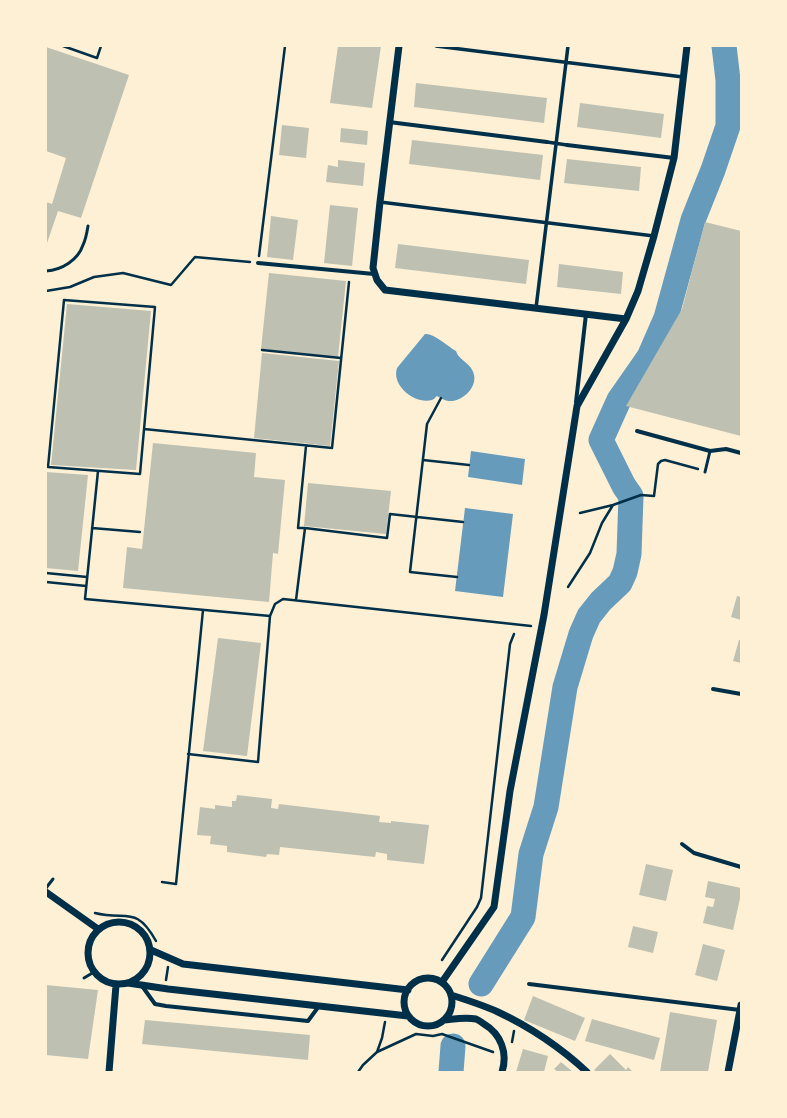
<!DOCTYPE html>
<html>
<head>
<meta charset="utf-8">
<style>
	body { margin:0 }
	#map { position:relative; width:787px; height:1118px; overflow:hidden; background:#fdf0d5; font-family:Manrope,sans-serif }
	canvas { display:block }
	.frame { position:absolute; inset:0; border:47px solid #fdf0d5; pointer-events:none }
</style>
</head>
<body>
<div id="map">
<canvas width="787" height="1118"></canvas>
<div class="frame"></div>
</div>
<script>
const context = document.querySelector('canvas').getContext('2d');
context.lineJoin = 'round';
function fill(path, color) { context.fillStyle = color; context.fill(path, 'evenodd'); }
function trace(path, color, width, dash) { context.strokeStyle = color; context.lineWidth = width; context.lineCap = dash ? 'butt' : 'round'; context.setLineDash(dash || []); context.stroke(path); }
fill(new Path2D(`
	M 425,334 C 434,333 447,346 456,351 C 459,361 472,363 474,375 C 477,388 462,402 449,401 C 445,401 441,398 437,396 C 435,398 434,399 432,400 C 416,405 391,386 397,368 Z
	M 471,451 L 525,459 L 522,485 L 468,477 Z
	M 465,508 L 513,514 L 503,597 L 455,591 Z`), '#669bbc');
trace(new Path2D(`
	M 481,984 L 523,917 L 531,854 L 546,807 L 565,687 L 581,634 L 589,616 L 601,601 L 620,583 L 625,572 L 629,554 L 631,496 L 624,486 L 601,440 L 619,400 L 649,357 L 666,318 L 693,220 L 713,170 L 728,126 L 728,80 L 724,46
	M 451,1072 L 453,1046`), '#669bbc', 25);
fill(new Path2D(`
	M 338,46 L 381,46 L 372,108 L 330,103 Z
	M 46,47 L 129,75 L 81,218 L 58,211 L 46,246 L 46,202 L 52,204 L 66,158 L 46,151 Z
	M 416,83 L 547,98 L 544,123 L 414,107 Z
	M 580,103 L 664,114 L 661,138 L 577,127 Z
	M 282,125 L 309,128 L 306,158 L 279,155 Z
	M 341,128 L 368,131 L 367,145 L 340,142 Z
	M 412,140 L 543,155 L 540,180 L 409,164 Z
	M 567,159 L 641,167 L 639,191 L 564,183 Z
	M 338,160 L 365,163 L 363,186 L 326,182 L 328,165 L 338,167 Z
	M 330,205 L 358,208 L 352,266 L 324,263 Z
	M 271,216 L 298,220 L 293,260 L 267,257 Z
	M 705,222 L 741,231 L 741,436 L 626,406 L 682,309 Z
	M 398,244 L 529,260 L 526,284 L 395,268 Z
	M 559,264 L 623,272 L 621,294 L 557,287 Z
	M 269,273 L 346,281 L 338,357 L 261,349 Z
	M 67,304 L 151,311 L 136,470 L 51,465 Z
	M 262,353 L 339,361 L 330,446 L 254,438 Z
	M 153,443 L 256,453 L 254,477 L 285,480 L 278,554 L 273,553 L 269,602 L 123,588 L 127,547 L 142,549 Z
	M 46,472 L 88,475 L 78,571 L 46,568 Z
	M 308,483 L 391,491 L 386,534 L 304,526 Z
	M 737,596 L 741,597 L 741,620 L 731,617 Z
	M 218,638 L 261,643 L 247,756 L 203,751 Z
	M 739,640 L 741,640 L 741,663 L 733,661 Z
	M 237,795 L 272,799 L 271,808 L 278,809 L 279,804 L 380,816 L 379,822 L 391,823 L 391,821 L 429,825 L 424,864 L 387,860 L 387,854 L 376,852 L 375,857 L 280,847 L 279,855 L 267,854 L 266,857 L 227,852 L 227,846 L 210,844 L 211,836 L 197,835 L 200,807 L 215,809 L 215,805 L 232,807 L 232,801 L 236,801 Z
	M 646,864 L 673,870 L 666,901 L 639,895 Z
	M 708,881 L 741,888 L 741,894 L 733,930 L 703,923 L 707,906 L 713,907 L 715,899 L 705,897 Z
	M 633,926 L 658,932 L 653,953 L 628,947 Z
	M 703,944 L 725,950 L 717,981 L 695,975 Z
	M 46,985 L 98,990 L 88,1059 L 46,1055 Z
	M 533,996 L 585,1018 L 575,1041 L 524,1020 Z
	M 670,1012 L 717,1020 L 708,1072 L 660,1072 Z
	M 592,1019 L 660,1038 L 654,1060 L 585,1041 Z
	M 145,1020 L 310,1035 L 308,1060 L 142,1044 Z
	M 523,1049 L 548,1056 L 544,1072 L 516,1072 Z
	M 610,1054 L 626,1070 L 628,1067 L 633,1072 L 597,1072 L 594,1070 Z
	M 561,1062 L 573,1072 L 558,1072 L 554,1069 Z`), '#bec0b2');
trace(new Path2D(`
	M 63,46 L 97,58 L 101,46
	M 259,256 L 285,46
	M 46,291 L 70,287 L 94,277 L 123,273 L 171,285 L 195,257 L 250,262
	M 64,300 L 155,307 L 140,474 L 48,467 Z
	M 262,350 L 341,358
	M 441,398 L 427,424 L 410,572 L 457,577
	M 144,429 L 332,448 L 349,282
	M 423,460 L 469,465
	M 98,471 L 85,599 L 270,616 L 275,604 L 283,599 L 531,626
	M 580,513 L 613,505 L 641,495 L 654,496 L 658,464 L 661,461 L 665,460 L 698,469
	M 92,528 L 140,532
	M 305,528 L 387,538 L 390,514 L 463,522
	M 46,573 L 87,577
	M 46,582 L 86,586
	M 568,587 L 590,553 L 602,523 L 613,505
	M 296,600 L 305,528 L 298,528 L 306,446
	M 188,754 L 258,762 L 270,616
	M 162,882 L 176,884 L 203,610
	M 95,913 C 127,921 136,905 156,941
	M 442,960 L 477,907 L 481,898 L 510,644 L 514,634
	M 166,980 L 168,967
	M 512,1042 L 514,1031
	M 377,1052 L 382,1038 L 385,1022
	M 358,1072 L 363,1065 L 377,1052 L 416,1034 L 433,1036 L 442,1034 L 493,1052`), '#003049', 2.5);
trace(new Path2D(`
	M 46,271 C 62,270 78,260 83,245 C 86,239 87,232 88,226
	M 705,472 L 710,451
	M 46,888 L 53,879
	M 84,978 L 94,972`), '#003049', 3);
trace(new Path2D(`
	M 436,46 L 683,77
	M 547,142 L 567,145
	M 380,202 L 654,236
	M 536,308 L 568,46`), '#003049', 3.5);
trace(new Path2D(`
	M 389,122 L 547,142
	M 567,145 L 674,158
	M 258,263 L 374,274
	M 577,405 L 576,402 L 586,314
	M 637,431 L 710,451 L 726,449 L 741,453
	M 713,689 L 741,694
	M 682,844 L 694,853 L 741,867
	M 529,984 L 740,1010
	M 142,986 L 155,1004 L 166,1006 L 308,1021 L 319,1006`), '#003049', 4);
trace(new Path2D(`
	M 399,46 L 380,202 L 373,268 L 377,280 L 385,290 L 626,319
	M 46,892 L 98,929
	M88 953a31 31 0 1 1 62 0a31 31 0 1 1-62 0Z
	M 151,950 L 183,964 L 408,990
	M404 1002a24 24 0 1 1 48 0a24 24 0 1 1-48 0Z
	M 442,982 L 494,907 L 510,791 L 544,615 L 577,406 L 626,319 L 638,291 L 654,236 L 674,158 L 687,46
	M 128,983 L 168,989 L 408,1016
	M 451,995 C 467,1000 483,1005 498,1012 C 530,1027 560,1047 587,1072
	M 444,1020 C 455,1019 465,1017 476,1019 C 479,1020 481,1022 484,1024 C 501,1034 508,1053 502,1072
	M 109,1072 L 116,985
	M 728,1072 L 741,1005`), '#003049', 7);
</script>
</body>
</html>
